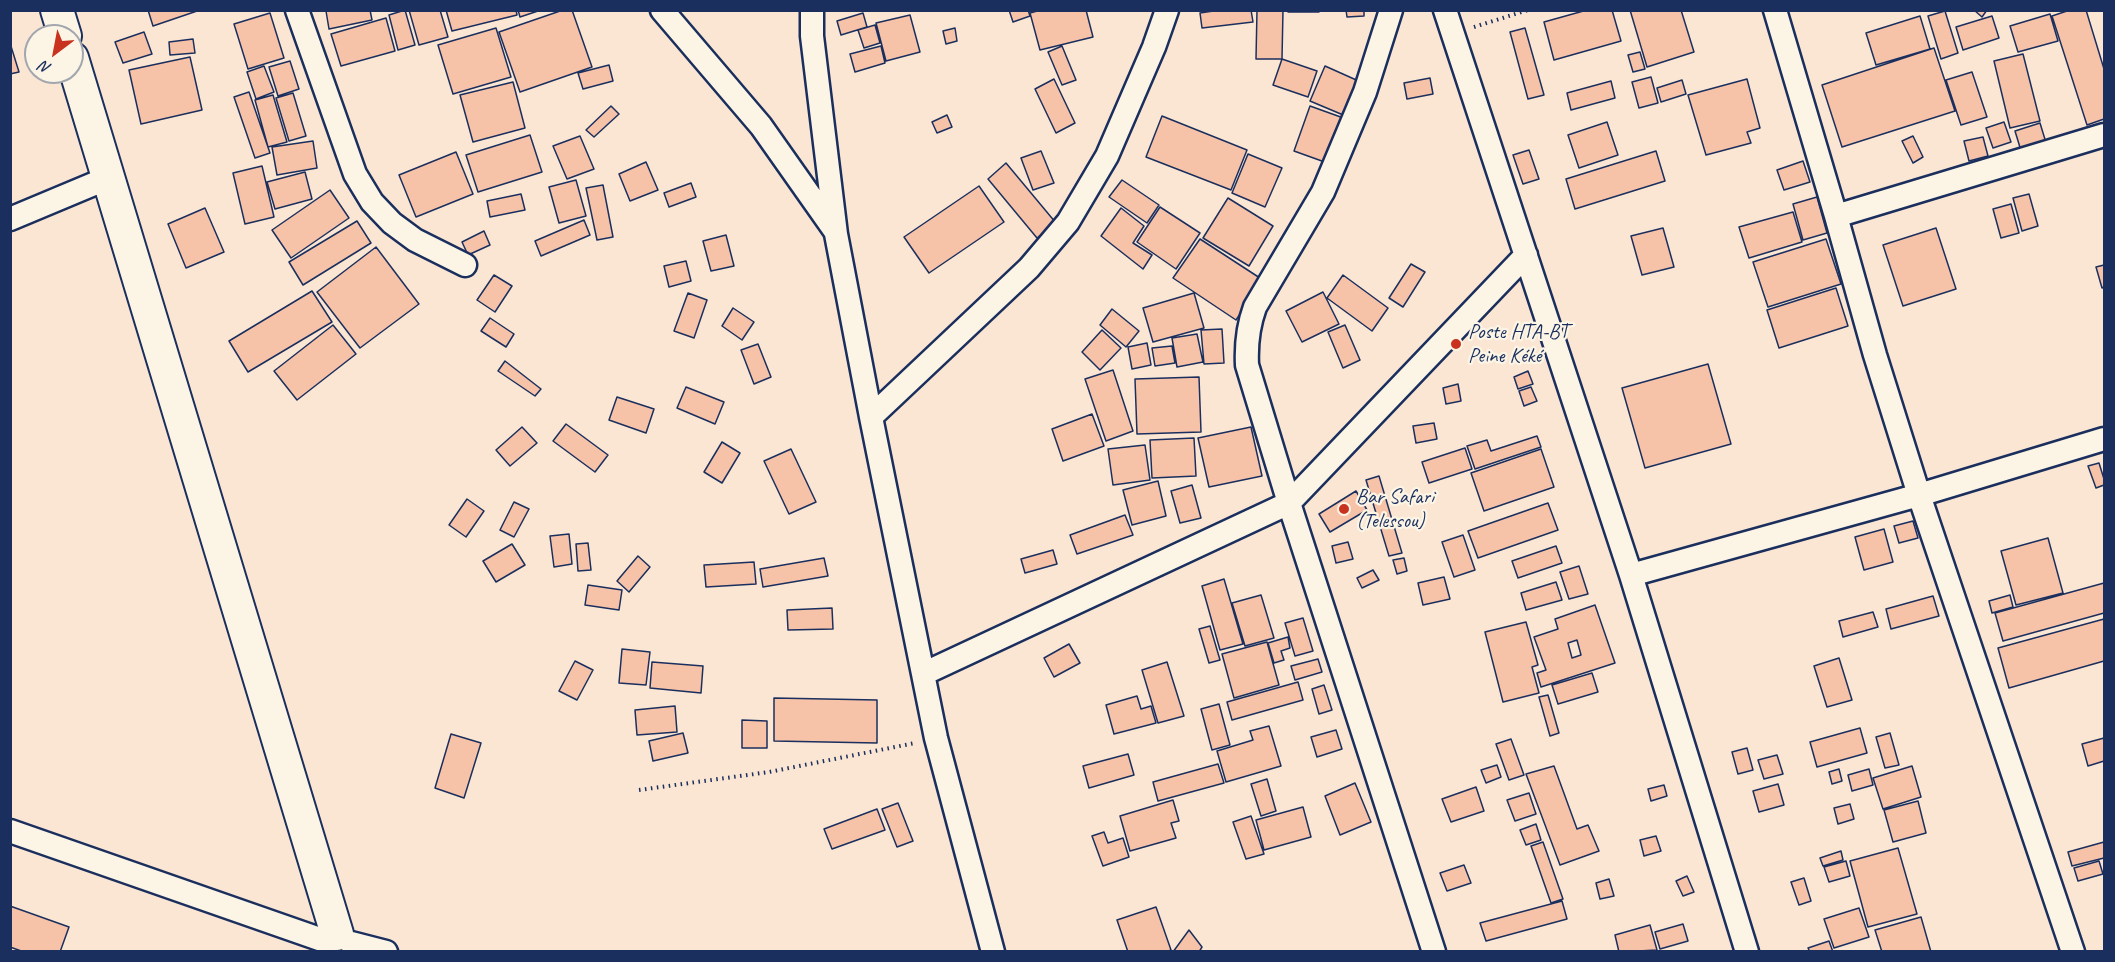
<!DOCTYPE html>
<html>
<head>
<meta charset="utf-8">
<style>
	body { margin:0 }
	#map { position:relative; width:2115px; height:962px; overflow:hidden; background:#fae6d3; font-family:Caveat,sans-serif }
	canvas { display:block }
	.frame { position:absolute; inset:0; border:12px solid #1b2f5e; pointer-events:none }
	.north { position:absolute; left:24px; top:24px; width:60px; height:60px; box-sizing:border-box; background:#fcf5e5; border:2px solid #a2a6af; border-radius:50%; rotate:212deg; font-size:16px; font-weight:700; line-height:24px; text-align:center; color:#1b2f5e }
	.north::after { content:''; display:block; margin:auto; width:21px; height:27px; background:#c8321e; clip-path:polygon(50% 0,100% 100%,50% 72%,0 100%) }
</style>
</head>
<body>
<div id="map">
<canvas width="2115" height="962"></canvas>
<div class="frame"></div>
<div class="north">N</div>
</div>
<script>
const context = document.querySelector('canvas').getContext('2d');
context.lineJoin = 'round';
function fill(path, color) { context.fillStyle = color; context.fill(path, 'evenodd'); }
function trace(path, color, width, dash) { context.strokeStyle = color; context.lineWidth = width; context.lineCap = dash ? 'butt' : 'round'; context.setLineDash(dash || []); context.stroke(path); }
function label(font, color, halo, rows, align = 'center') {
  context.font = font + ' Caveat,sans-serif'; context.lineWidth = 4.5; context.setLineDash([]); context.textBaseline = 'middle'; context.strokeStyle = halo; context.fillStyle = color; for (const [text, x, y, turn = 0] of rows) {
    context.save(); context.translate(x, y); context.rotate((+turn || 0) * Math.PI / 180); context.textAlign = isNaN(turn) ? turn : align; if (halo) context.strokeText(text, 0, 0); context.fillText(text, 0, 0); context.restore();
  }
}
const building = new Path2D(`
	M 148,10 L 200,10 L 153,26 Z
	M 331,10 L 370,10 L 372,20 L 329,29 L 326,11 Z
	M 405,10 L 415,45 L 398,50 L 389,15 Z
	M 409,10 L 440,10 L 448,37 L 419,45 Z
	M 446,10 L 516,10 L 517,15 L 452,31 Z
	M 518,10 L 541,10 L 520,17 Z
	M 563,10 L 572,10 L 592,67 L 520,92 L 499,32 Z
	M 1009,10 L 1028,10 L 1030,16 L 1013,22 Z
	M 1041,10 L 1086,10 L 1093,37 L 1040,50 L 1030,13 Z
	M 1220,10 L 1251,10 L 1253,22 L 1202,28 L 1200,13 Z
	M 1257,10 L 1283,10 L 1282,59 L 1256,59 Z
	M 1288,10 L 1319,10 L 1319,12 L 1288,12 Z
	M 1346,10 L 1364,10 L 1364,16 L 1347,17 Z
	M 1587,10 L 1612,10 L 1621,41 L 1554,60 L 1544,22 Z
	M 1630,10 L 1681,10 L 1694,52 L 1647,67 Z
	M 1974,10 L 1987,10 L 1982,17 Z
	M 2070,10 L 2086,10 L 2104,69 L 2104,119 L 2087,125 L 2052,16 Z
	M 1945,11 L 1958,53 L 1941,59 L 1928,16 Z
	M 270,13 L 284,58 L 248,69 L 234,24 Z
	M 863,13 L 867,27 L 841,35 L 837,21 Z
	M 2050,14 L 2058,41 L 2018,52 L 2010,26 Z
	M 910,15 L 920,52 L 886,61 L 876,23 Z
	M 1920,16 L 1930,49 L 1876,65 L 1866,33 Z
	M 1992,16 L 1999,38 L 1963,50 L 1956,27 Z
	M 386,18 L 395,51 L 341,66 L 331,34 Z
	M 875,25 L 880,43 L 864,48 L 858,30 Z
	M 496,28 L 511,77 L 453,94 L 438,45 Z
	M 955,28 L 957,41 L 946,44 L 943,31 Z
	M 1525,28 L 1544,95 L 1528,99 L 1510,32 Z
	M 144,32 L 152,54 L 123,63 L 115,42 Z
	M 193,39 L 195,53 L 170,55 L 169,42 Z
	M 10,43 L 19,72 L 10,74 Z
	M 881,46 L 885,63 L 855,72 L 850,54 Z
	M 1062,46 L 1076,80 L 1062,85 L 1048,52 Z
	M 1934,48 L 1955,111 L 1842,147 L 1822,85 Z
	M 1640,52 L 1645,69 L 1633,72 L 1628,55 Z
	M 2023,54 L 2040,121 L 2010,128 L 1994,61 Z
	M 190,57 L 202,110 L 141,124 L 129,70 Z
	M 1282,59 L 1317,71 L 1308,97 L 1273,85 Z
	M 290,61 L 299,89 L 278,96 L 269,67 Z
	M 609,65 L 613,81 L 583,89 L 578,73 Z
	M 264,66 L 274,92 L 256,99 L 247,72 Z
	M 1325,66 L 1363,83 L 1348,117 L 1310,101 Z
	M 1972,72 L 1987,117 L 1961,125 L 1946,80 Z
	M 1651,77 L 1658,103 L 1639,108 L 1632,82 Z
	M 1430,78 L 1433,94 L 1407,99 L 1404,83 Z
	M 1054,79 L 1075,123 L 1056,133 L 1035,89 Z
	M 1747,79 L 1760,128 L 1747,132 L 1751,143 L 1706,155 L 1688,95 Z
	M 1682,80 L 1686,94 L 1661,102 L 1657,88 Z
	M 1611,81 L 1615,98 L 1571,110 L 1567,93 Z
	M 513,82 L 525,128 L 473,142 L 460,95 Z
	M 249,92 L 270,153 L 255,158 L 234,97 Z
	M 293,93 L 306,136 L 289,141 L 276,98 Z
	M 273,95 L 287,142 L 268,147 L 255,100 Z
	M 611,106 L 619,114 L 594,137 L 586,130 Z
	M 1310,106 L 1349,120 L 1333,165 L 1294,151 Z
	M 947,115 L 952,127 L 937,133 L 932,122 Z
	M 1162,116 L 1247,150 L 1231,190 L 1146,157 Z
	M 1607,122 L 1618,155 L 1579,168 L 1568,135 Z
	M 2004,122 L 2011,142 L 1993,148 L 1986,128 Z
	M 2040,123 L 2047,146 L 2022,154 L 2015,131 Z
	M 530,135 L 542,172 L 478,192 L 466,155 Z
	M 580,136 L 594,169 L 567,179 L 553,146 Z
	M 1913,136 L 1923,157 L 1913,163 L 1902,141 Z
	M 1983,137 L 1988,156 L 1969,161 L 1964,141 Z
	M 313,141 L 317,168 L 277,175 L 272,147 Z
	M 1529,150 L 1539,179 L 1523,184 L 1513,155 Z
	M 1041,151 L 1054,183 L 1033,190 L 1021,158 Z
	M 1656,151 L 1665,181 L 1575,209 L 1566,179 Z
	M 456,152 L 473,194 L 416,217 L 399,175 Z
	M 1248,154 L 1282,168 L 1265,207 L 1232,193 Z
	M 1803,161 L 1810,182 L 1784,190 L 1777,170 Z
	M 646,162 L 658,190 L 630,201 L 619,174 Z
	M 1006,163 L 1056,223 L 1037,238 L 988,179 Z
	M 262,166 L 274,217 L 245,224 L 233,173 Z
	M 305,172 L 312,199 L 275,209 L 267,182 Z
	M 576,180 L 586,216 L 559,223 L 549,187 Z
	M 1122,180 L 1159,205 L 1147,223 L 1109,197 Z
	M 691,183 L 696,197 L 669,207 L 664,193 Z
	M 603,185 L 613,237 L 597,240 L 586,188 Z
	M 979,186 L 1004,222 L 929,273 L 904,237 Z
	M 330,190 L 349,218 L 291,258 L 272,230 Z
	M 521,194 L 525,210 L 490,217 L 487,201 Z
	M 2029,194 L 2038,226 L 2022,231 L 2013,198 Z
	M 1817,197 L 1827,233 L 1803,240 L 1793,204 Z
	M 1228,198 L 1273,226 L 1249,266 L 1203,238 Z
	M 2011,204 L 2019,233 L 2001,238 L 1993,209 Z
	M 1160,207 L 1200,233 L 1176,269 L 1137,242 Z
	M 205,208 L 224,252 L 186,268 L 168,224 Z
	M 1121,208 L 1144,226 L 1133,243 L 1152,255 L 1143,269 L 1101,236 Z
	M 1793,212 L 1802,242 L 1749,258 L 1739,227 Z
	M 584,220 L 590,235 L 541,256 L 535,241 Z
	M 357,221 L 371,243 L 303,285 L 289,262 Z
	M 1663,228 L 1674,267 L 1642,275 L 1631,236 Z
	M 1936,228 L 1956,289 L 1903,306 L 1883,245 Z
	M 484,231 L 490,245 L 468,255 L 462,242 Z
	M 726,235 L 734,266 L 711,271 L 703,241 Z
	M 1200,239 L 1263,280 L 1236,320 L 1173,278 Z
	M 1826,239 L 1841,284 L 1768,307 L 1753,262 Z
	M 376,247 L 419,304 L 360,348 L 317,292 Z
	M 686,261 L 691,281 L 669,287 L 664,266 Z
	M 1411,264 L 1425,272 L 1403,307 L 1389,298 Z
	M 2104,265 L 2104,287 L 2102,288 L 2096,267 Z
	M 494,275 L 512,286 L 495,312 L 477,300 Z
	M 1343,275 L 1388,308 L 1372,331 L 1327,298 Z
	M 1836,288 L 1848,326 L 1779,348 L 1767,310 Z
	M 312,291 L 332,322 L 248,372 L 229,341 Z
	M 1323,292 L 1339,324 L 1302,342 L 1286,311 Z
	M 688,293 L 707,300 L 694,338 L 674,331 Z
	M 1194,293 L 1204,328 L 1153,342 L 1143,308 Z
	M 733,308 L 754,322 L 742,340 L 722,326 Z
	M 1112,309 L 1139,331 L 1126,347 L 1100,325 Z
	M 490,318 L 514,334 L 506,347 L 481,331 Z
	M 333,325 L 356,354 L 297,400 L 274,371 Z
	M 1345,325 L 1360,360 L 1343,368 L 1328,332 Z
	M 1222,329 L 1224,363 L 1204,364 L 1201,330 Z
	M 1102,330 L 1121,348 L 1100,370 L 1082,352 Z
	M 1197,334 L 1203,362 L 1177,367 L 1172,338 Z
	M 1147,343 L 1151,365 L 1132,369 L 1128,347 Z
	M 758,344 L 771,377 L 754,384 L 741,350 Z
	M 1172,346 L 1175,363 L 1155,366 L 1152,348 Z
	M 505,361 L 541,389 L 535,396 L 498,371 Z
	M 1708,364 L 1731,444 L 1645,468 L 1622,388 Z
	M 1113,370 L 1133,431 L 1106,441 L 1085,379 Z
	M 1528,371 L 1533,384 L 1518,389 L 1514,377 Z
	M 1199,377 L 1201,432 L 1137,434 L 1135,379 Z
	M 1458,384 L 1461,401 L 1446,404 L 1443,388 Z
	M 686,387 L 724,402 L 715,424 L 677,408 Z
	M 1531,387 L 1537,401 L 1524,406 L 1519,391 Z
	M 617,397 L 654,409 L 646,433 L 609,420 Z
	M 1092,414 L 1104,446 L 1063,461 L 1052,429 Z
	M 1434,423 L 1437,439 L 1416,443 L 1413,426 Z
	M 566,424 L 608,455 L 595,472 L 553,441 Z
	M 522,427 L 537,443 L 510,466 L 496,450 Z
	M 1251,427 L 1262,476 L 1209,487 L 1198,438 Z
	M 1537,436 L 1541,447 L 1475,469 L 1467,446 L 1487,440 L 1491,451 Z
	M 1194,438 L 1196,476 L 1152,478 L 1150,440 Z
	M 722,442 L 740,453 L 722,483 L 704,472 Z
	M 1145,445 L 1150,480 L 1113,485 L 1108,449 Z
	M 1465,448 L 1472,469 L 1429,483 L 1422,462 Z
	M 791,449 L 816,502 L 789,514 L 764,461 Z
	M 1541,449 L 1554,487 L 1484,511 L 1471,473 Z
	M 2099,463 L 2104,479 L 2104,485 L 2096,488 L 2088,466 Z
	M 1379,476 L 1402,553 L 1389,556 L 1366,480 Z
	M 1158,481 L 1166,516 L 1132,525 L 1123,490 Z
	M 1192,485 L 1201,518 L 1180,523 L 1171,491 Z
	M 1356,491 L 1367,510 L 1330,532 L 1319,514 Z
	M 467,499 L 484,511 L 466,537 L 449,525 Z
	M 514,502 L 529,509 L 514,537 L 500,530 Z
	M 1548,503 L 1558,530 L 1478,558 L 1468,531 Z
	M 1125,515 L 1133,535 L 1077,554 L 1070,535 Z
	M 1913,521 L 1918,538 L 1899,543 L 1894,526 Z
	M 1884,529 L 1893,562 L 1864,570 L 1855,537 Z
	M 569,534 L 572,564 L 554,567 L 550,536 Z
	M 1463,535 L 1475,570 L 1454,577 L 1442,542 Z
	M 2048,538 L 2063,593 L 2016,605 L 2001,551 Z
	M 1348,542 L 1353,559 L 1336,563 L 1332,546 Z
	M 588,543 L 591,570 L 578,571 L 576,544 Z
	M 512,544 L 525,565 L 496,582 L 483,561 Z
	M 1556,546 L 1562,563 L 1518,578 L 1512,561 Z
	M 1053,550 L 1057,564 L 1025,573 L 1021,559 Z
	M 638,556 L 650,567 L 629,592 L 617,581 Z
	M 824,558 L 828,576 L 763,587 L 760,569 Z
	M 1404,558 L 1407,571 L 1397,574 L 1393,560 Z
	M 754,562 L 756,584 L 706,587 L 704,565 Z
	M 1579,566 L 1588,594 L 1569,599 L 1560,572 Z
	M 1373,570 L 1379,580 L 1362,588 L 1357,578 Z
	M 1444,577 L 1450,599 L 1423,605 L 1418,583 Z
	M 1224,579 L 1243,644 L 1220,650 L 1202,586 Z
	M 1556,582 L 1562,600 L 1526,610 L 1521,593 Z
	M 2104,583 L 2104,613 L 2003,641 L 1995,613 Z
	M 588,585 L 622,590 L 619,610 L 585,605 Z
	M 1261,595 L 1274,638 L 1245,646 L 1232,603 Z
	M 2010,595 L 2013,607 L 1992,613 L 1989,601 Z
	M 1933,596 L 1939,616 L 1891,629 L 1886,609 Z
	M 1595,605 L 1615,663 L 1541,687 L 1537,673 L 1546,670 L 1534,637 L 1558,629 L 1555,619 ZM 1577,640 L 1581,655 L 1572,658 L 1568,643 Z
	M 832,608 L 833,629 L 788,630 L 787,610 Z
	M 1873,612 L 1878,627 L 1843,637 L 1839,621 Z
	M 1303,618 L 1313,651 L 1295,656 L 1285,623 Z
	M 2104,619 L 2104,661 L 2009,688 L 1998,648 Z
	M 1526,622 L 1538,665 L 1532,667 L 1539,693 L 1503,702 L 1485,632 Z
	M 1210,626 L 1220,660 L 1209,663 L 1199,629 Z
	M 1288,637 L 1290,648 L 1281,651 L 1284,660 L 1274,663 L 1268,643 Z
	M 1267,642 L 1279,685 L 1234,698 L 1222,654 Z
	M 1069,644 L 1080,663 L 1054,677 L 1044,658 Z
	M 622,649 L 650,652 L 646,685 L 619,683 Z
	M 1839,658 L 1852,700 L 1827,707 L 1814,666 Z
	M 1318,659 L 1322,672 L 1295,680 L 1291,666 Z
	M 575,661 L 593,670 L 577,700 L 559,691 Z
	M 652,662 L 703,666 L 701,693 L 650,688 Z
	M 1167,662 L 1184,716 L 1158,723 L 1142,670 Z
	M 1592,673 L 1598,692 L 1558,704 L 1552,685 Z
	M 1298,682 L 1303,700 L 1232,720 L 1227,702 Z
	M 1324,685 L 1332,710 L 1319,714 L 1312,689 Z
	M 1548,695 L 1559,733 L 1550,736 L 1539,697 Z
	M 1137,696 L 1141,709 L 1151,706 L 1156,723 L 1114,734 L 1106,705 Z
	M 774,698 L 877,700 L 877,743 L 774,741 Z
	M 1219,704 L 1230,745 L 1212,750 L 1201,709 Z
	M 675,706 L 677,732 L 637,735 L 635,710 Z
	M 742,720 L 767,721 L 767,748 L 742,748 Z
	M 1269,726 L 1281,766 L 1226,782 L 1217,751 L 1253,740 L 1250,731 Z
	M 1860,728 L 1867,753 L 1817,767 L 1810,742 Z
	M 1336,730 L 1342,749 L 1317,757 L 1311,737 Z
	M 683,733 L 688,753 L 653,761 L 649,741 Z
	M 1890,733 L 1899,765 L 1885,768 L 1876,737 Z
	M 451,734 L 481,743 L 464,798 L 435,788 Z
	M 2104,738 L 2104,761 L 2088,766 L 2082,744 Z
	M 1511,739 L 1524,775 L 1509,780 L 1496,744 Z
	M 1747,748 L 1753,770 L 1738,774 L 1732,752 Z
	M 1128,754 L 1134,775 L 1089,788 L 1083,766 Z
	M 1777,755 L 1783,774 L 1764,779 L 1758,760 Z
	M 1218,764 L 1224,783 L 1158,801 L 1153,782 Z
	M 1497,765 L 1501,777 L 1486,783 L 1481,770 Z
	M 1554,766 L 1577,829 L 1588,825 L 1599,851 L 1560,865 L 1526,774 Z
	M 1912,766 L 1921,797 L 1883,809 L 1873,778 Z
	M 1839,769 L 1842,781 L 1832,784 L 1829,772 Z
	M 1869,769 L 1873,785 L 1852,791 L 1848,775 Z
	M 1267,779 L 1276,811 L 1261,816 L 1251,784 Z
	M 1355,783 L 1371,822 L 1340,835 L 1325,796 Z
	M 1778,784 L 1784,805 L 1759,812 L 1753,791 Z
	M 1664,785 L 1667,796 L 1651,801 L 1648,789 Z
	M 1476,787 L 1484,811 L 1451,822 L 1442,799 Z
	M 1529,793 L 1536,814 L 1515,821 L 1507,800 Z
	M 1173,800 L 1179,821 L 1171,823 L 1176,838 L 1130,851 L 1120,816 Z
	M 1918,801 L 1926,833 L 1893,842 L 1884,810 Z
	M 898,803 L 913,841 L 897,847 L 882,809 Z
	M 1850,804 L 1854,819 L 1838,824 L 1834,808 Z
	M 1303,807 L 1311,837 L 1264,850 L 1256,820 Z
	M 877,809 L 885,830 L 832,849 L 824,829 Z
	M 1251,816 L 1264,854 L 1246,859 L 1233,822 Z
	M 1536,824 L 1541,840 L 1526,845 L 1520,830 Z
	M 1104,832 L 1108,843 L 1123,838 L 1129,857 L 1103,866 L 1092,836 Z
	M 1656,836 L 1661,851 L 1644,856 L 1640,840 Z
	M 1543,842 L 1563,899 L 1551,903 L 1531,846 Z
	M 2104,842 L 2104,858 L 2072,866 L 2068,852 Z
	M 1898,848 L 1917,914 L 1868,927 L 1850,861 Z
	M 1841,851 L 1843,860 L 1823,866 L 1820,858 Z
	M 1846,861 L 1850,876 L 1829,882 L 1824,867 Z
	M 2099,861 L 2103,874 L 2078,881 L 2074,868 Z
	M 1464,865 L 1471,883 L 1447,891 L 1440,873 Z
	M 1687,876 L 1694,892 L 1683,896 L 1676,881 Z
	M 1804,878 L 1811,901 L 1799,905 L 1791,882 Z
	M 1609,879 L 1614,896 L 1600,899 L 1596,883 Z
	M 1562,901 L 1567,919 L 1486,941 L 1480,923 Z
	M 10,906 L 69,927 L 60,952 L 24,952 L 10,947 Z
	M 1156,907 L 1171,950 L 1166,952 L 1128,952 L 1117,920 Z
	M 1859,908 L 1869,937 L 1834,948 L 1824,919 Z
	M 1921,917 L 1931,952 L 1882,952 L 1875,930 Z
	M 1683,924 L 1688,941 L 1660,949 L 1655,932 Z
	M 1650,925 L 1657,950 L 1619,952 L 1615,935 Z
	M 1189,930 L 1202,947 L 1199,952 L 1173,952 Z
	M 1829,941 L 1833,952 L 1810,952 L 1808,948 Z`);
fill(building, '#f7c3a8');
trace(building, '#1b2f5e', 1.5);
const street = new Path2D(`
	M 297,10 L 355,174 L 372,202 L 392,223 L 415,240 L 465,265
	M 662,10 L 761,126 L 835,231
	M 812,10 L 812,36 L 836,234 L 871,417 L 936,738 L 993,952
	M 1391,10 L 1365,92 L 1323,192 L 1255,307 C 1248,326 1246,344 1247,365 L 1289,503 L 1434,952
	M 1445,10 L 1631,575 L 1747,952
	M 1775,10 L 1836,216 L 1875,355 L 1919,495 L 2073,952
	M 1836,216 L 2104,135
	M 10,219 L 108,178
	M 871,417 L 1029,268 L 1068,222 L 1107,156 L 1154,47 L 1167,10
	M 1631,575 L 1919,495 L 2104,439
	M 923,674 L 1289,503 L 1526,255
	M 10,831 L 328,942
	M 351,943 L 386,952`);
const secondary = new Path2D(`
	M 57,10 L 65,36
	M 72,58 L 337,934`);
trace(street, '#1b2f5e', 27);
trace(secondary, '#1b2f5e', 36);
trace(new Path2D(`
	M 1474,27 L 1528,10
	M 639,790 L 769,772 L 915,743`), '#1b2f5e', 4, [1.5, 4.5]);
trace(street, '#fcf5e5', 22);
trace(secondary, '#fcf5e5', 32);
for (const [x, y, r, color] of [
	[1456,344,6,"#c8321e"],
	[1344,509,6,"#c8321e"]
]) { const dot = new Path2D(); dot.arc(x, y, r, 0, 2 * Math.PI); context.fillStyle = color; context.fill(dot); trace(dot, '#fcf5e5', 2); }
label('21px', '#1b2f5e', '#fcf5e5', [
	["Poste HTA-BT",1468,332],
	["Peine Kéké",1468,356],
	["Bar Safari",1356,497],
	["(Telessou)",1356,521]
], 'left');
</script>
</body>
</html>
